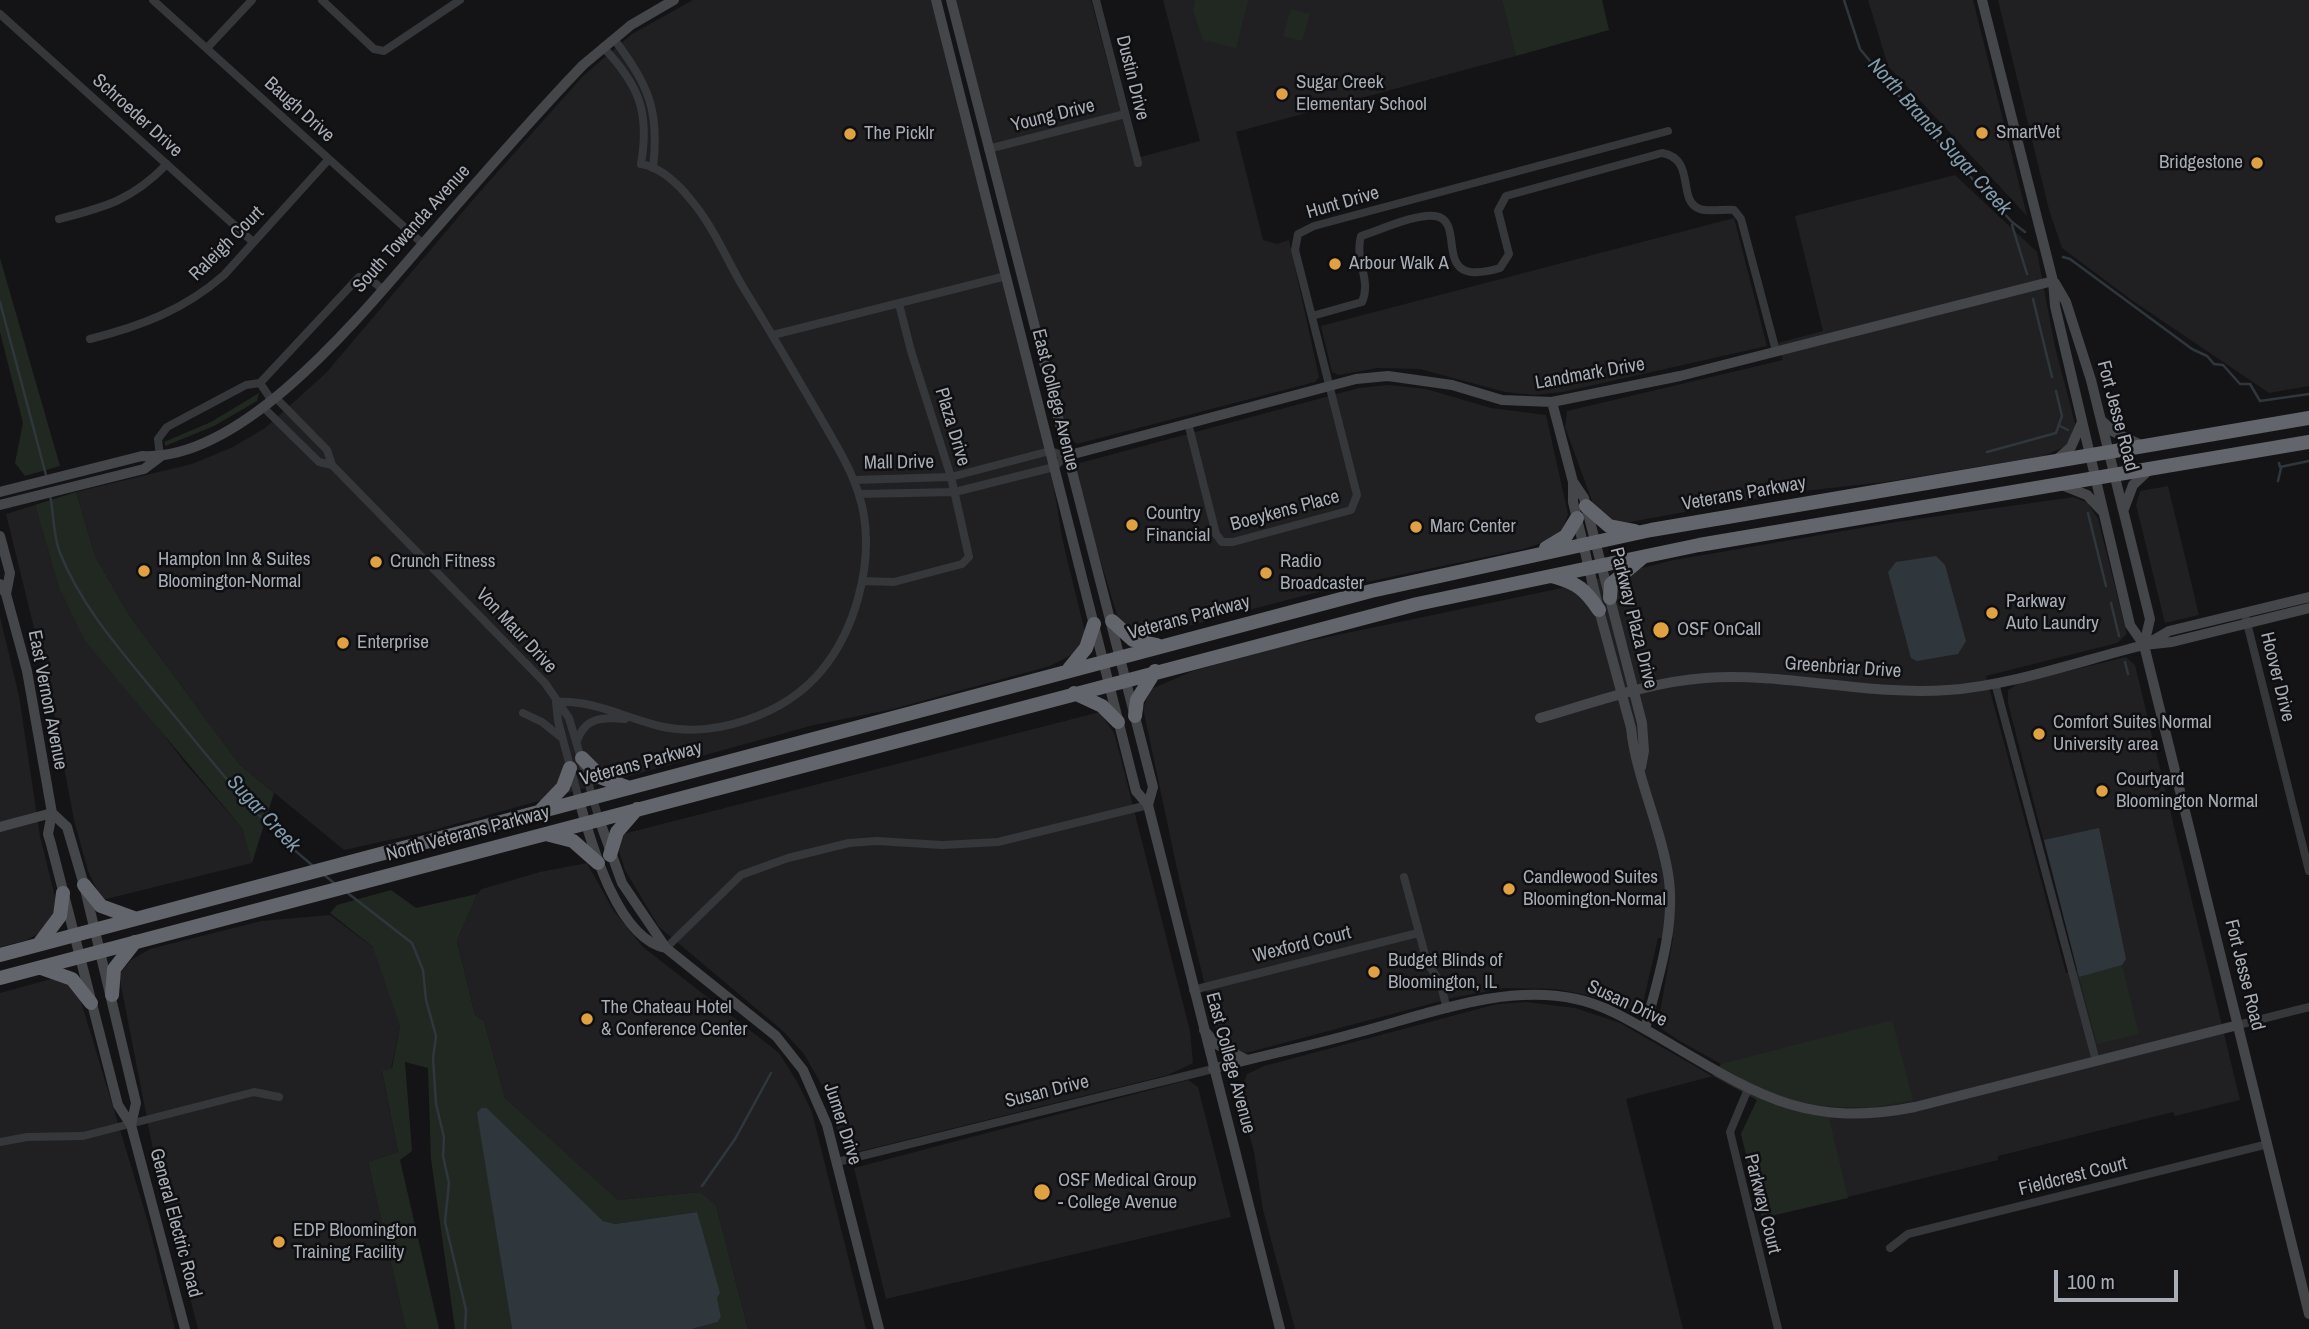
<!DOCTYPE html>
<html>
<head>
<meta charset="utf-8">
<style>
	body { margin:0 }
	#map { position:relative; width:2309px; height:1329px; overflow:hidden; background:#141416; font-family:"Archivo Narrow",sans-serif }
	canvas { display:block }
	.scale { position:absolute; left:2054px; top:1270px; width:124px; height:32px; box-sizing:border-box; border:4px solid #a7acb5; border-top:0; padding-left:9px; font-size:21px; line-height:24px; white-space:nowrap; color:#a7acb5; -webkit-text-stroke:5px #0f0f11; paint-order:stroke }
</style>
</head>
<body>
<div id="map">
<canvas width="2309" height="1329"></canvas>
<div class="scale">100 m</div>
</div>
<script>
const context = document.querySelector('canvas').getContext('2d');
context.lineJoin = 'round';
function fill(path, color) { context.fillStyle = color; context.fill(path, 'evenodd'); }
function trace(path, color, width, dash) { context.strokeStyle = color; context.lineWidth = width; context.lineCap = dash ? 'butt' : 'round'; context.setLineDash(dash || []); context.stroke(path); }
function label(font, color, halo, rows, align = 'center') {
  context.font = font + ' "Archivo Narrow",sans-serif'; context.lineWidth = 5; context.setLineDash([]); context.textBaseline = 'middle'; context.strokeStyle = halo; context.fillStyle = color; for (const [text, x, y, turn = 0] of rows) {
    context.save(); context.translate(x, y); context.rotate((+turn || 0) * Math.PI / 180); context.textAlign = isNaN(turn) ? turn : align; if (halo) context.strokeText(text, 0, 0); context.fillText(text, 0, 0); context.restore();
  }
}
fill(new Path2D(`
	M 693,0 L 931,0 L 1054,487 L 1062,538 L 1085,632 L 1077,652 L 1050,666 L 893,709 L 814,725 L 430,831 L 344,850 L 239,764 L 129,615 L 95,556 L 76,492 L 192,464 L 233,447 L 265,428 L 326,373 L 477,195 L 583,76 L 632,34 Z
	M 956,0 L 1091,0 L 1133,159 L 1200,141 L 1163,0 L 1502,0 L 1516,56 L 1236,132 L 1263,240 L 1277,244 L 1289,240 L 1319,377 L 1315,382 L 1077,444 L 1066,435 Z
	M 1868,0 L 1973,0 L 2027,216 L 1888,66 Z
	M 1998,0 L 2309,0 L 2309,386 L 2269,393 L 2133,301 L 2062,248 L 2049,210 Z
	M 1955,175 L 2037,252 L 2055,347 L 2076,427 L 2071,440 L 2064,447 L 2043,456 L 1886,482 L 1795,492 L 1630,522 L 1616,523 L 1595,509 L 1565,427 L 1567,411 L 1783,360 L 1778,343 L 1823,331 L 1795,216 Z
	M 1734,218 L 1767,346 L 1563,392 L 1534,395 L 1505,392 L 1420,369 L 1377,368 L 1339,375 L 1332,372 L 1321,326 Z
	M 1389,385 L 1426,389 L 1491,408 L 1546,415 L 1568,514 L 1562,532 L 1545,542 L 1523,549 L 1310,594 L 1150,636 L 1136,635 L 1125,628 L 1117,615 L 1079,490 L 1075,473 L 1080,463 L 1359,388 Z
	M 2168,486 L 2199,615 L 2165,623 L 2136,505 L 2140,491 Z
	M 2074,497 L 2088,503 L 2098,519 L 2127,634 L 2117,643 L 1986,676 L 2066,973 L 2077,970 L 2008,703 L 2008,690 L 2019,683 L 2126,657 L 2135,665 L 2240,1100 L 2175,1116 L 2173,1112 L 1998,1156 L 1998,1160 L 1762,1218 L 1741,1134 L 1757,1100 L 1713,1076 L 1626,1099 L 1683,1329 L 1295,1329 L 1263,1210 L 1254,1152 L 1239,1096 L 1247,1074 L 1264,1066 L 1497,1004 L 1526,1002 L 1575,1008 L 1620,1023 L 1712,1076 L 1721,1064 L 1678,1040 L 1662,1029 L 1658,1023 L 1673,938 L 1658,938 L 1643,1003 L 1631,1009 L 1587,995 L 1555,989 L 1505,988 L 1456,997 L 1246,1053 L 1227,1046 L 1215,1027 L 1180,883 L 1143,708 L 1151,689 L 1193,671 L 1275,648 L 1557,589 L 1674,560 L 1896,522 Z
	M 35,505 L 59,588 L 73,615 L 185,763 L 242,828 L 252,863 L 102,900 L 88,871 L 74,820 L 50,693 L 6,514 Z
	M 0,617 L 19,696 L 40,836 L 56,901 L 54,917 L 39,933 L 27,940 L 0,947 Z
	M 1100,712 L 1114,733 L 1120,755 L 1190,1031 L 1193,1063 L 1168,1075 L 849,1154 L 843,1150 L 828,1096 L 804,1054 L 783,1031 L 659,927 L 625,870 L 619,851 L 623,834 Z
	M 587,863 L 613,910 L 643,947 L 779,1053 L 796,1080 L 812,1112 L 866,1329 L 748,1329 L 716,1205 L 700,1192 L 618,1200 L 505,1098 L 484,1021 L 475,1015 L 457,941 L 477,894 L 482,889 L 540,872 Z
	M 330,915 L 382,954 L 400,1026 L 391,1069 L 382,1072 L 398,1152 L 368,1162 L 406,1329 L 198,1329 L 157,1170 L 119,975 L 131,960 L 150,949 L 261,921 Z
	M 51,979 L 67,983 L 79,995 L 148,1222 L 175,1329 L 0,1329 L 0,993 Z
	M 1188,1080 L 1198,1087 L 1231,1217 L 886,1299 L 854,1168 Z`), '#202023');
fill(new Path2D(`
	M 1195,0 L 1248,0 L 1236,48 L 1203,40 L 1193,11 Z
	M 1502,0 L 1602,0 L 1609,30 L 1516,56 Z
	M 1291,9 L 1310,14 L 1302,41 L 1283,36 Z
	M 0,258 L 60,466 L 25,476 L 15,463 L 23,423 L 0,332 Z
	M 259,393 L 257,401 L 214,426 L 170,444 L 166,446 L 164,442 L 211,422 Z
	M 76,492 L 95,556 L 129,615 L 239,764 L 274,793 L 252,863 L 242,828 L 86,642 L 59,588 L 35,505 Z
	M 391,890 L 416,908 L 477,894 L 457,941 L 475,1015 L 484,1021 L 505,1098 L 618,1200 L 700,1192 L 716,1205 L 748,1329 L 692,1329 L 718,1322 L 721,1317 L 697,1212 L 615,1224 L 603,1221 L 487,1108 L 481,1108 L 478,1113 L 512,1329 L 455,1329 L 431,1159 L 428,1068 L 405,1062 L 412,1151 L 400,1160 L 439,1329 L 406,1329 L 368,1162 L 398,1152 L 382,1071 L 392,1068 L 400,1026 L 373,947 L 330,913 L 337,905 Z
	M 2122,965 L 2139,1034 L 2097,1044 L 2079,977 Z
	M 1892,1020 L 1913,1100 L 1870,1108 L 1826,1106 L 1848,1198 L 1762,1218 L 1741,1134 L 1757,1100 L 1713,1076 L 1721,1064 Z`), '#212821');
fill(new Path2D(`
	M 1936,556 L 1945,565 L 1966,641 L 1958,654 L 1917,661 L 1911,658 L 1888,572 L 1896,562 Z
	M 2099,828 L 2126,959 L 2122,965 L 2079,977 L 2044,840 Z
	M 481,1108 L 487,1108 L 603,1221 L 615,1224 L 697,1212 L 720,1293 L 717,1298 L 721,1317 L 718,1322 L 692,1329 L 512,1329 L 477,1113 Z`), '#2f373d');
trace(new Path2D(`
	M 1844,0 L 1860,49 L 1923,125 L 2012,222 L 2025,232
	M 2012,225 L 2027,274
	M 2063,257 L 2070,259 L 2192,349 L 2207,356 L 2214,364 L 2223,365 L 2240,384 L 2250,384 L 2260,401 L 2309,394
	M 2033,299 L 2052,377
	M 0,302 L 46,475
	M 2060,426 L 2068,430
	M 1987,452 L 2056,433 L 2062,416 L 2056,391
	M 2279,463 L 2280,467 L 2309,461
	M 2278,481 L 2281,468
	M 50,495 C 54,514 53,536 60,553 C 83,610 124,654 162,701 C 210,758 254,818 312,865
	M 2088,513 L 2106,586
	M 2111,603 L 2119,636
	M 2125,662 L 2128,674
	M 323,874 L 334,883
	M 345,891 L 412,943 L 423,970 L 426,1000 L 436,1036 L 433,1058 L 436,1104 L 444,1137 L 443,1156 L 449,1183 L 445,1222 L 466,1310 L 465,1329
	M 702,1186 L 735,1139 L 771,1073`), '#2f373d', 2.5);
trace(new Path2D(`
	M 153,0 L 423,244
	M 322,0 L 374,49 L 384,51 L 460,0
	M 1096,0 L 1138,163
	M 0,14 L 253,242
	M 614,39 C 648,85 660,109 653,168
	M 207,48 L 252,0
	M 988,149 L 1125,114
	M 59,219 C 106,207 132,200 167,164
	M 1312,316 L 1362,302 C 1372,280 1354,260 1361,236 C 1380,230 1417,213 1435,216 C 1469,221 1427,290 1500,268 L 1509,254 L 1498,211 L 1506,196 L 1662,153 C 1697,159 1676,201 1700,209 C 1708,212 1724,209 1734,210 L 1741,219 L 1776,351
	M 773,335 L 1006,276
	M 90,339 C 141,326 184,310 224,275 L 329,159
	M 260,383 L 272,401
	M 276,398 L 327,450 L 332,465 L 545,683 L 569,718 L 599,819
	M 263,407 L 319,462 L 332,465
	M 1188,423 L 1216,534 L 1222,542 L 1233,542 L 1351,510 L 1357,495 L 1295,250 L 1298,234 L 1314,226 L 1668,131
	M 160,457 L 158,439 L 167,427 L 246,385 L 260,383 L 359,277 L 368,277 L 382,289
	M 854,480 L 951,477 L 1050,451 L 1066,456 L 1054,467 L 955,492 L 859,494
	M 862,581 L 894,582 L 962,564 L 969,557 L 951,477 L 911,351 L 899,304
	M 2246,619 L 2309,871
	M 1995,683 L 2096,1061
	M 556,702 C 594,700 623,717 659,726 C 714,739 785,715 822,670 C 855,630 872,567 864,516 C 858,478 837,447 819,415 C 794,372 769,329 743,287 C 726,258 713,226 691,200 C 679,185 661,167 641,164 C 650,112 639,85 603,47
	M 556,702 L 558,721 L 579,800
	M 523,713 L 542,722 L 562,738
	M 577,741 C 585,717 603,717 625,719
	M 1404,877 L 1427,962 L 1440,982 L 1447,1009
	M 666,948 L 741,875 L 788,858 L 849,843 L 877,841 L 942,845 L 998,842 L 1148,805
	M 1193,990 L 1418,933
	M 2238,1025 L 2309,1007
	M 1748,1089 L 1730,1132 L 1778,1329
	M 0,1142 L 27,1137 L 83,1136 L 254,1092 L 279,1097
	M 837,1162 L 1213,1069
	M 1890,1248 L 1908,1234 L 2268,1144`), '#36373a', 8);
trace(new Path2D(`
	M 936,0 L 1136,791 L 1148,805
	M 951,0 C 1017,263 1087,524 1153,787 L 1148,805 L 1280,1329
	M 1982,0 L 2053,281 L 2055,306 L 2130,625 L 2144,645 L 2309,1314
	M 2055,283 L 2066,302 L 2091,380 L 2150,619 L 2144,645
	M 1552,402 L 1573,482 L 1573,502 L 1599,610 L 1631,728 C 1636,778 1662,829 1669,880 C 1675,930 1657,981 1645,1029
	M 2102,421 L 2114,432 L 2143,446
	M 1066,456 L 1356,379 L 1388,376 L 1452,385 L 1502,400 L 1552,402 L 1680,376 L 2053,281
	M 2055,461 L 2071,447 L 2082,422
	M 1574,483 L 1584,498 L 1642,723 L 1644,751 L 1641,767
	M 2062,485 L 2087,495 L 2103,512
	M 0,492 L 142,456 C 250,462 375,297 441,223 C 487,170 534,116 583,65 L 631,25 L 674,0
	M 0,505 L 144,469 L 160,457
	M 2124,509 L 2133,485 L 2150,469
	M 0,536 L 10,573 L 6,594
	M 0,584 L 6,594 L 27,671 L 52,813 L 48,834 L 51,844 L 118,1105 L 131,1125 L 185,1329
	M 2150,642 L 2169,631 L 2309,597
	M 1540,718 C 1593,703 1649,682 1705,678 C 1785,672 1867,696 1948,690 C 2010,686 2083,660 2144,645 L 2172,642 L 2309,608
	M 579,800 C 591,842 617,939 666,948
	M 52,813 L 67,827 L 84,885 L 136,1103 L 131,1125
	M 599,819 L 622,883 L 666,948 L 776,1036 L 803,1070 L 827,1125 L 879,1329
	M 0,827 L 52,813
	M 1204,1030 L 1216,1044 L 1247,1060
	M 1213,1069 C 1259,1056 1306,1047 1352,1034 C 1423,1016 1502,983 1576,999 C 1606,1005 1636,1024 1662,1039 C 1754,1093 1804,1129 1915,1107 L 2238,1025`), '#44464a', 10);
trace(new Path2D(`
	M 1586,506 L 1609,526 L 1635,531
	M 1546,548 L 1566,536 L 1577,518
	M 1552,576 C 1577,583 1585,589 1599,610
	M 1610,598 L 1611,584 L 1642,558
	M 1112,621 L 1133,640 L 1157,645
	M 1069,669 L 1086,648 L 1094,624
	M 1074,693 L 1102,706 L 1118,722
	M 1135,716 L 1137,700 L 1155,671
	M 582,758 L 602,778 L 627,787
	M 542,809 L 563,787 L 570,768
	M 546,834 L 573,841 L 598,863
	M 610,855 L 617,832 L 637,809
	M 84,885 L 101,906 L 134,918
	M 39,944 L 60,916 L 63,893
	M 0,955 L 1371,591 L 1651,530 L 2309,418
	M 41,968 L 72,979 L 91,1003
	M 0,978 L 1417,604 L 1699,545 L 2309,442
	M 112,995 L 114,969 L 135,942`), '#62656b', 14);
for (const [x, y, r, color] of [
	[1282,94,7,"#e0a142"],
	[1982,133,7,"#e0a142"],
	[850,134,7,"#e0a142"],
	[2257,163,7,"#e0a142"],
	[1335,264,7,"#e0a142"],
	[1132,525,7,"#e0a142"],
	[1416,527,7,"#e0a142"],
	[376,562,7,"#e0a142"],
	[144,571,7,"#e0a142"],
	[1266,573,7,"#e0a142"],
	[1992,613,7,"#e0a142"],
	[1661,630,9,"#e0a142"],
	[343,643,7,"#e0a142"],
	[2039,734,7,"#e0a142"],
	[2102,791,7,"#e0a142"],
	[1509,889,7,"#e0a142"],
	[1374,972,7,"#e0a142"],
	[587,1019,7,"#e0a142"],
	[1042,1192,9,"#e0a142"],
	[279,1242,7,"#e0a142"]
]) { const dot = new Path2D(); dot.arc(x, y, r, 0, 2 * Math.PI); context.fillStyle = color; context.fill(dot); trace(dot, '#0f0f11', 2.5); }
label('19px', '#a7acb5', '#0f0f11', [
	["Dustin Drive",1132,78,76],
	["Baugh Drive",299,110,42],
	["Schroeder Drive",137,116,42],
	["Young Drive",1053,116,-14],
	["Hunt Drive",1343,203,-16],
	["South Towanda Avenue",412,229,-48],
	["Raleigh Court",227,244,-45],
	["Landmark Drive",1590,374,-10],
	["East College Avenue",1055,400,76],
	["Fort Jesse Road",2117,416,75],
	["Plaza Drive",952,427,73],
	["Mall Drive",899,463,-1],
	["Veterans Parkway",1744,494,-10],
	["Boeykens Place",1285,511,-15],
	["Veterans Parkway",1189,618,-15],
	["Parkway Plaza Drive",1633,618,76],
	["Von Maur Drive",516,631,47],
	["Greenbriar Drive",1843,668,4],
	["Hoover Drive",2277,677,76],
	["East Vernon Avenue",47,700,79],
	["Veterans Parkway",641,764,-15],
	["North Veterans Parkway",468,834,-15],
	["Wexford Court",1302,945,-14],
	["Fort Jesse Road",2244,975,76],
	["Susan Drive",1627,1004,25],
	["East College Avenue",1230,1063,75],
	["Susan Drive",1047,1092,-14],
	["Jumer Drive",842,1124,72],
	["Fieldcrest Court",2073,1177,-14],
	["Parkway Court",1762,1204,76],
	["General Electric Road",175,1223,75]
]);
label('19px', '#a7acb5', '#0f0f11', [
	["Sugar Creek",1296,83],
	["Elementary School",1296,105],
	["SmartVet",1996,133],
	["The Picklr",864,134],
	["Bridgestone",2243,163,"right"],
	["Arbour Walk A",1349,264],
	["Country",1146,514],
	["Financial",1146,536],
	["Marc Center",1430,527],
	["Hampton Inn & Suites",158,560],
	["Bloomington-Normal",158,582],
	["Crunch Fitness",390,562],
	["Radio",1280,562],
	["Broadcaster",1280,584],
	["Parkway",2006,602],
	["Auto Laundry",2006,624],
	["OSF OnCall",1677,630],
	["Enterprise",357,643],
	["Comfort Suites Normal",2053,723],
	["University area",2053,745],
	["Courtyard",2116,780],
	["Bloomington Normal",2116,802],
	["Candlewood Suites",1523,878],
	["Bloomington-Normal",1523,900],
	["Budget Blinds of",1388,961],
	["Bloomington, IL",1388,983],
	["The Chateau Hotel",601,1008],
	["& Conference Center",601,1030],
	["OSF Medical Group",1058,1181],
	["- College Avenue",1058,1203],
	["EDP Bloomington",293,1231],
	["Training Facility",293,1253]
], 'left');
label('italic 21px', '#819bad', '#0f0f11', [
	["North Branch Sugar Creek",1939,137,48],
	["Sugar Creek",263,814,47]
]);
</script>
</body>
</html>
